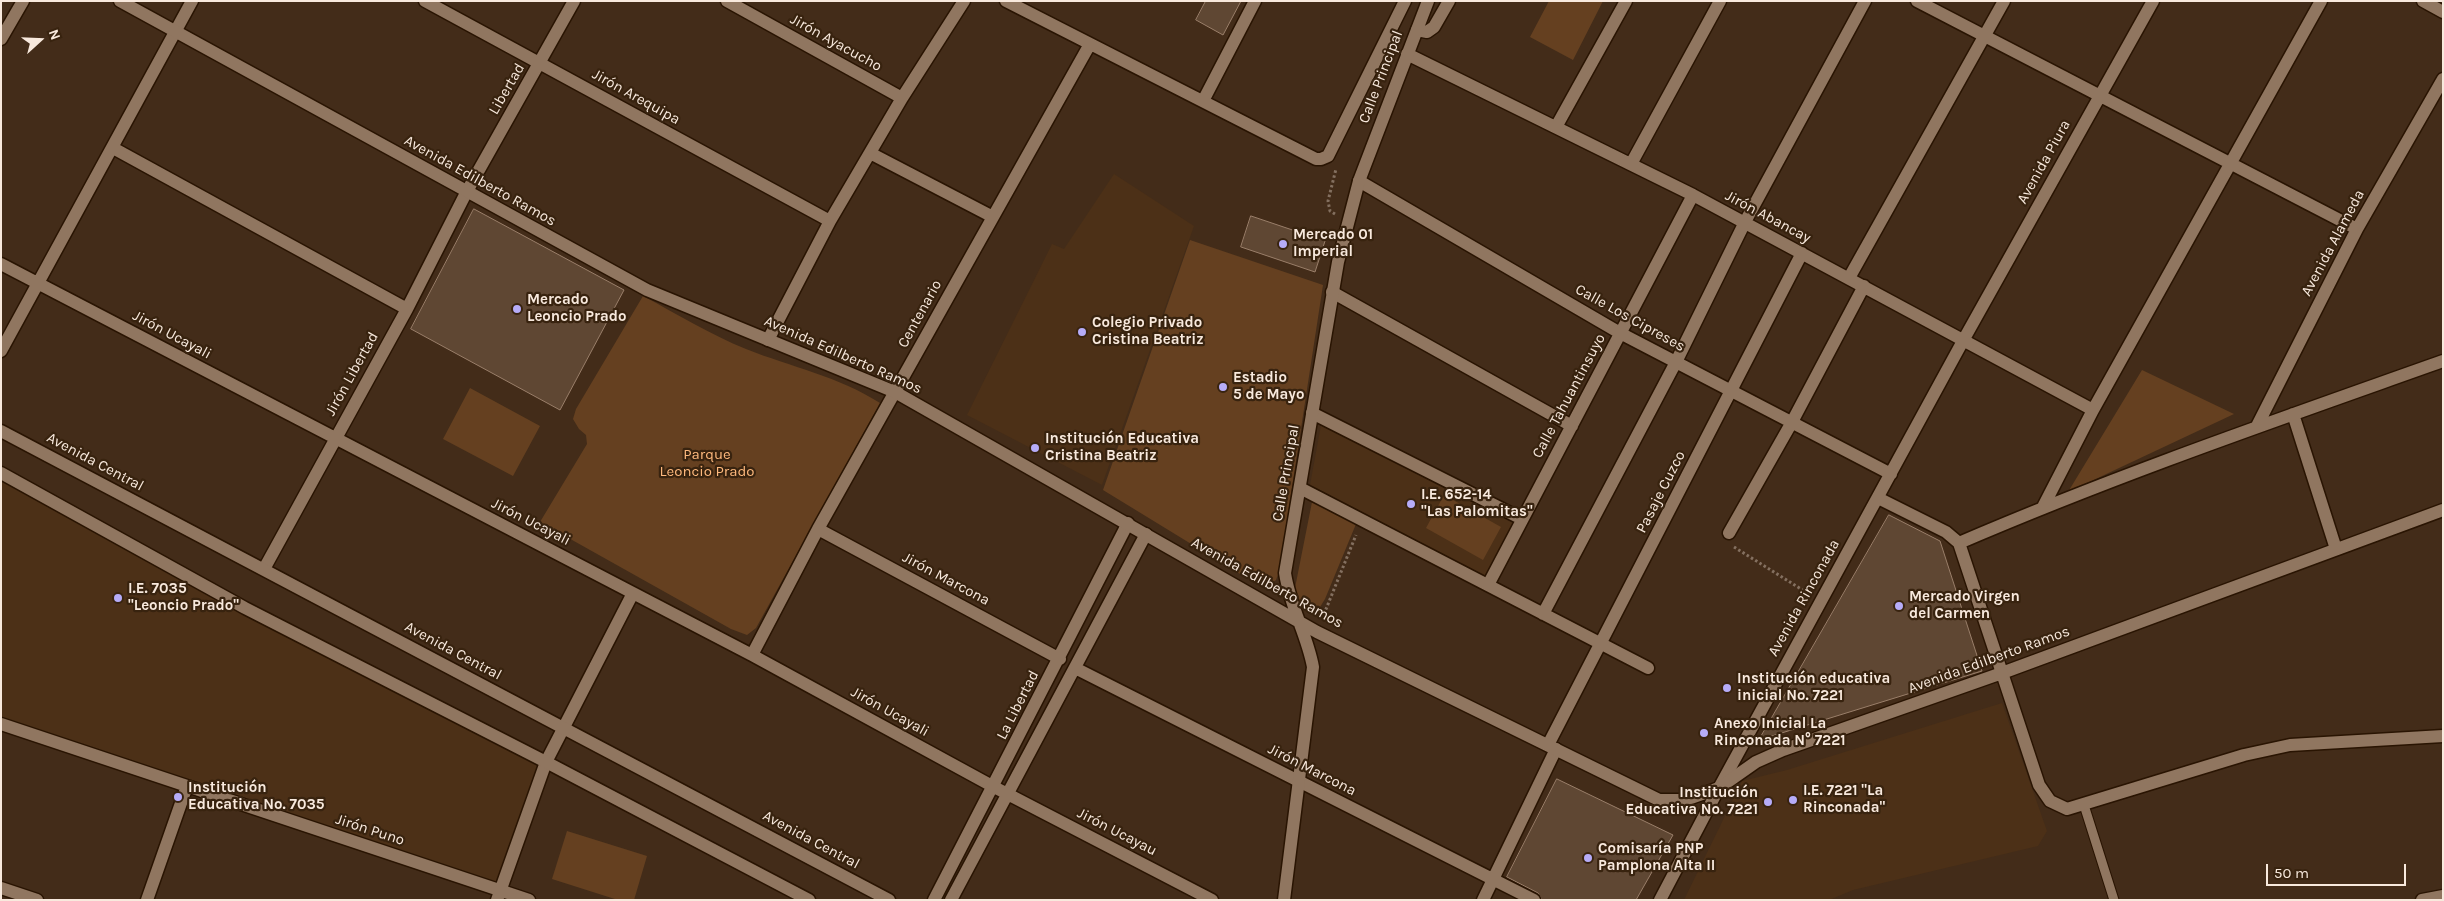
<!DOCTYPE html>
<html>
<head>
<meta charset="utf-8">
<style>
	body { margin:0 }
	#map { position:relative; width:2444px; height:901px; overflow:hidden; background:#432c19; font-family:Karla,sans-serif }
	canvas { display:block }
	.frame { position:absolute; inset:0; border:2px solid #f8e9dd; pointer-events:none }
	.north { position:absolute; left:15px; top:15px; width:50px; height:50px; -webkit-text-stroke:4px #38230f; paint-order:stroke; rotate:70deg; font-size:14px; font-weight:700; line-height:20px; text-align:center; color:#f8e9dd }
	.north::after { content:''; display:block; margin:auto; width:18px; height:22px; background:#f8e9dd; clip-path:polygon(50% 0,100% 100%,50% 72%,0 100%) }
	.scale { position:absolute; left:2266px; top:864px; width:140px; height:22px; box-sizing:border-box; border:2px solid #f8e9dd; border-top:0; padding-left:6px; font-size:15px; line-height:18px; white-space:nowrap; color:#f8e9dd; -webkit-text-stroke:4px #38230f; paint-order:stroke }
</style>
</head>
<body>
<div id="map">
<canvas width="2444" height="901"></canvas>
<div class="frame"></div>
<div class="north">N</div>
<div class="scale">50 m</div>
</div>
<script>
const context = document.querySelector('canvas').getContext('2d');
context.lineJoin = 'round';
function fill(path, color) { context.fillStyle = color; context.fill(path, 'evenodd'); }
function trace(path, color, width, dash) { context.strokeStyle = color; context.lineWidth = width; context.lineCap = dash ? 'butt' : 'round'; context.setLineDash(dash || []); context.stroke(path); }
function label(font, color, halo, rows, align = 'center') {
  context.font = font + ' Karla,sans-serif'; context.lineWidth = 4.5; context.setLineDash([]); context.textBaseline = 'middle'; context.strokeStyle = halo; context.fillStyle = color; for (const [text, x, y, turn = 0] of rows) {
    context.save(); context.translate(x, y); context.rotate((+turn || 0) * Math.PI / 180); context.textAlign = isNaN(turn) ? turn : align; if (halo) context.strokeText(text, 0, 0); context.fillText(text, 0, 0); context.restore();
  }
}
fill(new Path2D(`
	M 1114,174 L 1194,226 L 1102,485 L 967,415 L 1052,244 L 1064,249 Z
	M 1321,425 L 1513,523 L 1487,577 L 1310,485 Z
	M 1,473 L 544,765 L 497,889 L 1,724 Z
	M 2002,703 L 2047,831 L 2038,846 L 1853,890 L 1829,900 L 1684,900 L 1742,781 L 1787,770 Z`), '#4c3017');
fill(new Path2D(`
	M 1549,1 L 1603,1 L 1573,60 L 1530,37 Z
	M 1190,240 L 1323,285 L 1279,572 L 1276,580 L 1269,585 L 1255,583 L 1103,490 Z
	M 643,296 C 677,314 711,335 746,349 C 791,367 838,376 880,403 L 756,628 L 747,635 L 731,629 L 540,522 L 587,444 L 586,435 L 579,429 L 573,419 L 576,409 Z
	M 2142,370 L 2234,414 L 2068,492 Z
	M 470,388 L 540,426 L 513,476 L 443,439 Z
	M 1444,495 L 1501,527 L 1483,560 L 1426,528 Z
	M 1312,502 L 1356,524 L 1325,599 L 1320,607 L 1314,609 L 1298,601 L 1294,593 Z
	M 567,831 L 647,856 L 634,900 L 618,900 L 552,879 Z`), '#654020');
const building = new Path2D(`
	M 1206,1 L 1241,1 L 1223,35 L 1196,20 Z
	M 474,209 L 624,290 L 560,410 L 411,329 Z
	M 1251,216 L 1325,241 L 1315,272 L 1241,247 Z
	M 1889,515 L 1940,541 L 1982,671 L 1759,740 Z
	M 1557,779 L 1673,835 L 1636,900 L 1542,900 L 1538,893 L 1507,877 Z`);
fill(building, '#5f4733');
trace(building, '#9a7f6a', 1);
const service = new Path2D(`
	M 2084,805 L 2114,900`);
const minor = new Path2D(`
	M 425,1 L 830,221
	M 727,1 L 902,98
	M 1006,1 L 1316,159 L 1321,159 L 1328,156 L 1405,1
	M 1917,1 L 2357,229
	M 2423,1 L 2443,12
	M 1417,30 L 1427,32 L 1434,27 L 1449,1
	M 1,39 L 23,1
	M 1407,54 L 1693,195 L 2093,410
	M 1203,101 L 1255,1
	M 1556,127 L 1626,1
	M 113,148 L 407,309
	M 870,153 L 993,217
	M 1631,164 L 1720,1
	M 1359,181 L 1620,333 L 1891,474
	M 1,264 L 752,655 L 994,787 L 1212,900
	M 1849,278 L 2004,1
	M 1332,292 L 1572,426
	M 768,340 L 830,221 L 902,98 L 964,1
	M 1,351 L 192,1
	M 1312,413 L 1522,519
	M 2293,414 L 2336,549
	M 2257,426 L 2357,229 L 2443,79
	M 1300,488 L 1648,668
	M 1878,498 L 1946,532 L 1959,543 L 2002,673 L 2443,510
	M 2043,507 L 2093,410 L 2321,1
	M 818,529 L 1060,659
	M 1729,533 L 1792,422 L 1864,286
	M 1959,543 C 2117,475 2280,419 2443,361
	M 264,569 L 407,309 L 466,193 L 574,1
	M 1488,585 L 1693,195
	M 1543,614 L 1676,362 L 1745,222 L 1865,1
	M 752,655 L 818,529 L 1090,44
	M 1075,668 L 1534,900
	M 1,724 L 529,900
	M 1548,745 L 1802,253
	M 147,900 L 187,786
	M 497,900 L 546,762 L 633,593
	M 934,900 L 1128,523
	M 951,900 L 1146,534
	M 1483,900 L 1556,749
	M 1660,900 L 1719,788 L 1964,339 L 2153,1
	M 2422,900 L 2443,896`);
const tertiary = new Path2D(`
	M 120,1 L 647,290 L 895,392 L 1317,632 L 1659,800 L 1685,800 L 1719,788 L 1756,762 L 1783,750 L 2002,673 L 2039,785 L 2050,801 L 2067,809 L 2244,755 L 2290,745 L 2443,736
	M 1284,900 L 1313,667 C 1307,634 1290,607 1285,573 L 1338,262 L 1359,181 L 1428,1`);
const secondary = new Path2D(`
	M 1,431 L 889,900
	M 1,473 L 245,608 L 546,762 L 809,900
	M 1,888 L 37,900`);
trace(service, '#291402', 11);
trace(minor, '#291402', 15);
trace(tertiary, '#291402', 15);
trace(secondary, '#291402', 15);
trace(new Path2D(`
	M 1335,214 L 1330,211 L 1328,201 L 1336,169
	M 1734,547 L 1809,594
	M 1322,619 L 1356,535`), '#847060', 3, [2.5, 2.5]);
trace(service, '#907660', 9);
trace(minor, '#907660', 12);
trace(tertiary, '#907660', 12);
trace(secondary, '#907660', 12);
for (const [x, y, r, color] of [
	[1283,244,5,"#b6acf8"],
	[517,309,5,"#b6acf8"],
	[1082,332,5,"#b6acf8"],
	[1223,387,5,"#b6acf8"],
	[1035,448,5,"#b6acf8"],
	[1411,504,5,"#b6acf8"],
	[118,598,5,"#b6acf8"],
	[1899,606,5,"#b6acf8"],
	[1727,688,5,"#b6acf8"],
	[1704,733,5,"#b6acf8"],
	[178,797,5,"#b6acf8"],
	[1793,800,5,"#b6acf8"],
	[1768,802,5,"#b6acf8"],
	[1588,858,5,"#b6acf8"]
]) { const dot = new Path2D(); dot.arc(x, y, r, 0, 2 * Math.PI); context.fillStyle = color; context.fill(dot); trace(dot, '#38230f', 2); }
label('15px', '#f8e9dd', '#38230f', [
	["Jirón Ayacucho",836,43,29],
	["Calle Principal",1381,77,-69],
	["Libertad",507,89,-60],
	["Jirón Arequipa",636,97,29],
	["Avenida Piura",2044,162,-61],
	["Avenida Edilberto Ramos",480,181,29],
	["Jirón Abancay",1768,217,28],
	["Avenida Alameda",2333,243,-62],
	["Centenario",920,314,-61],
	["Calle Los Cipreses",1630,318,29],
	["Jirón Ucayali",172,335,28],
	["Avenida Edilberto Ramos",843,355,24],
	["Jirón Libertad",352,374,-61],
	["Calle Tahuantinsuyo",1569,396,-62],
	["Avenida Central",95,462,28],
	["Calle Principal",1286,473,-80],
	["Pasaje Cuzco",1661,492,-63],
	["Jirón Ucayali",531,522,27],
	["Jirón Marcona",946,579,28],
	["Avenida Edilberto Ramos",1267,583,29],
	["Avenida Rinconada",1804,598,-61],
	["Avenida Central",453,651,28],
	["Avenida Edilberto Ramos",1989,660,-20],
	["La Libertad",1018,705,-63],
	["Jirón Ucayali",890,712,29],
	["Jirón Marcona",1312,770,27],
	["Jirón Puno",370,830,18],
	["Jirón Ucayau",1117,832,27],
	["Avenida Central",811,840,28]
]);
label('bold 15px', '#f8e9dd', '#38230f', [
	["Mercado 01",1293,235],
	["Imperial",1293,252],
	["Mercado",527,300],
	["Leoncio Prado",527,317],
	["Colegio Privado",1092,323],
	["Cristina Beatriz",1092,340],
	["Estadio",1233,378],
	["5 de Mayo",1233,395],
	["Institución Educativa",1045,439],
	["Cristina Beatriz",1045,456],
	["I.E. 652-14",1421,495],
	["\"Las Palomitas\"",1421,512],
	["I.E. 7035",128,589],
	["\"Leoncio Prado\"",128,606],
	["Mercado Virgen",1909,597],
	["del Carmen",1909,614],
	["Institución educativa",1737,679],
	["inicial No. 7221",1737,696],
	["Anexo Inicial La",1714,724],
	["Rinconada N° 7221",1714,741],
	["Institución",188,788],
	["Educativa No. 7035",188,805],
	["I.E. 7221 \"La",1803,791],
	["Rinconada\"",1803,808],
	["Institución",1758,793,"right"],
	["Educativa No. 7221",1758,810,"right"],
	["Comisaría PNP",1598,849],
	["Pamplona Alta II",1598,866]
], 'left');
label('15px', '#ffba7e', '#38230f', [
	["Parque",707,455],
	["Leoncio Prado",707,472]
]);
</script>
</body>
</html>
